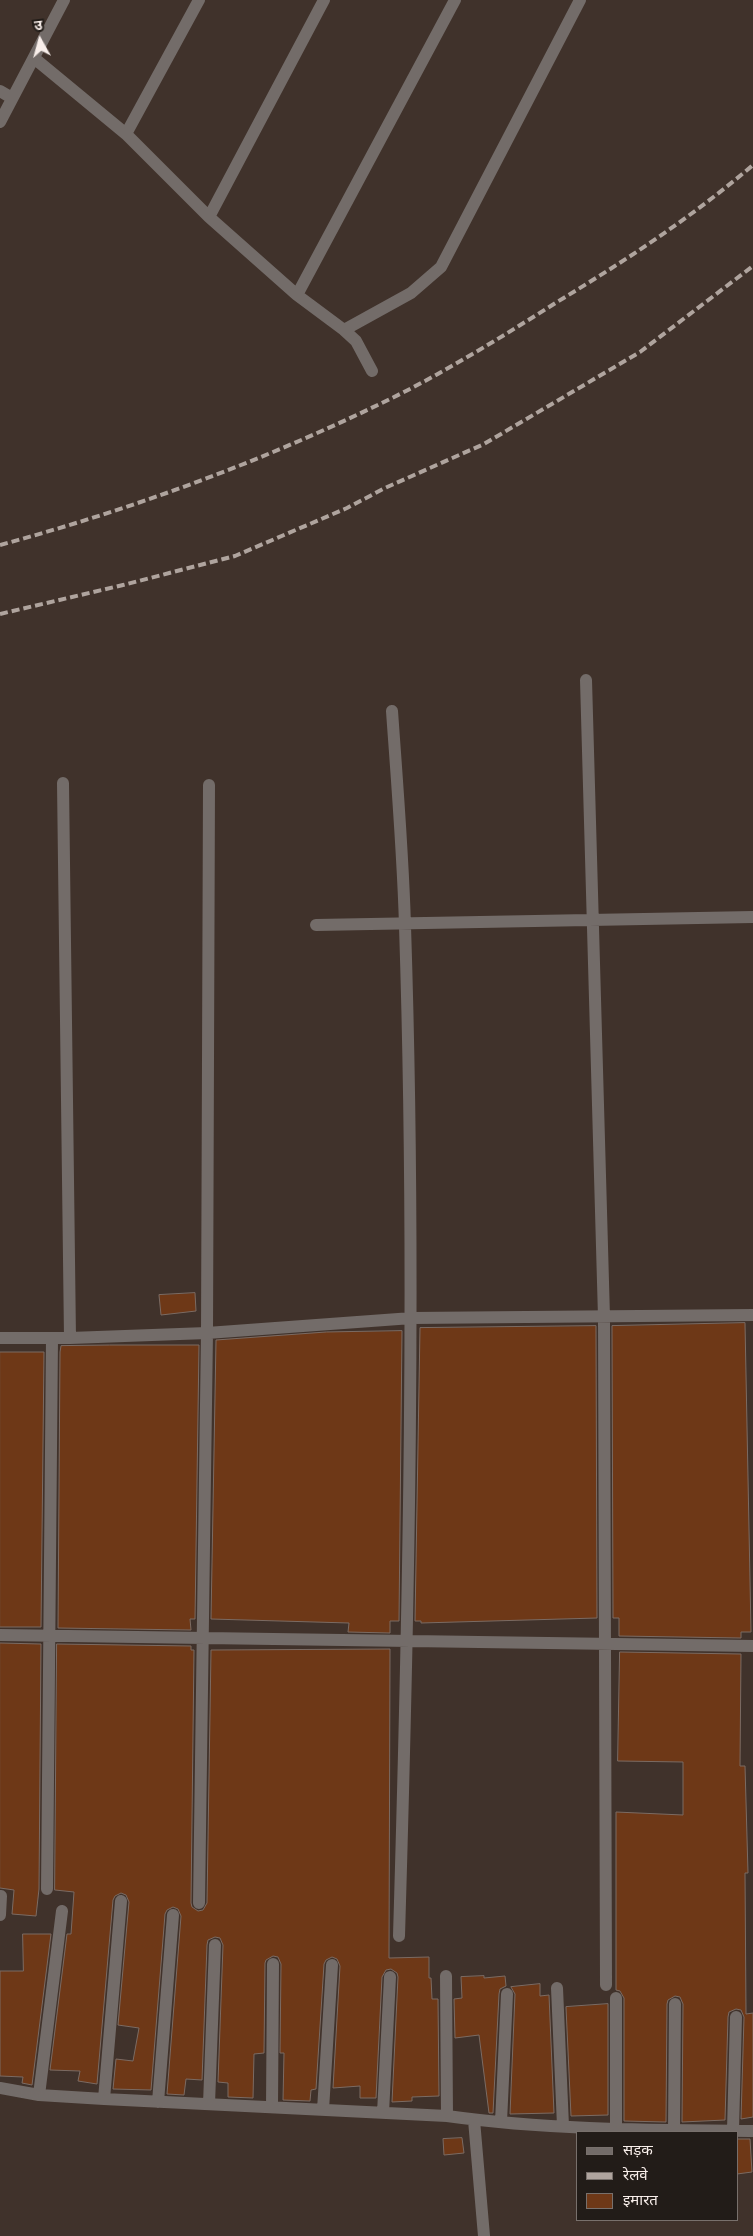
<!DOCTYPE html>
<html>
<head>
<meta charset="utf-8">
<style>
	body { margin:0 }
	#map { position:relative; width:753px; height:2236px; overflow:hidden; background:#40322b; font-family:Barlow,"Noto Sans Devanagari",sans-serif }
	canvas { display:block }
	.legend { position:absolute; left:576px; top:2131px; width:162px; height:90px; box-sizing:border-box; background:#221c18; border:1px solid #78706c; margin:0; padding:6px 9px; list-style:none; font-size:15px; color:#f8eeea }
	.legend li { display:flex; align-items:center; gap:10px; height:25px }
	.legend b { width:25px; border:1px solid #78706c }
	.north { position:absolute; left:15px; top:15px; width:50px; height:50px; -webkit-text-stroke:4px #221c18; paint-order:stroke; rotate:353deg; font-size:14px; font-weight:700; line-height:20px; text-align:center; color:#f8eeea }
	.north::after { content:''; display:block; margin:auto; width:18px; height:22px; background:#f8eeea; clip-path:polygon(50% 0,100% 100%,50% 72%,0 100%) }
</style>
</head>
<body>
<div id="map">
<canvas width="753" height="2236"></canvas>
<ul class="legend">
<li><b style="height:6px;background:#736c69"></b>सड़क</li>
<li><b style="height:6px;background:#afa49e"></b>रेलवे</li>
<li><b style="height:14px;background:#6e3817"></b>इमारत</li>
</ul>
<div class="north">उ</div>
</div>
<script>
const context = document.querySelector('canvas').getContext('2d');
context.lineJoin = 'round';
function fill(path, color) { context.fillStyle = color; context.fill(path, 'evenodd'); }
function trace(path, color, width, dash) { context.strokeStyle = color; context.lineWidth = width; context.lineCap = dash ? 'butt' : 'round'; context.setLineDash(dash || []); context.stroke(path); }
const building = new Path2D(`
	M 195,1293 L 196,1311 L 161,1315 L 159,1295 Z
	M 745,1323 L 751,1632 L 741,1632 L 741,1638 L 619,1636 L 619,1618 L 613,1618 L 612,1326 Z
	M 596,1326 L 597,1618 L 421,1623 L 421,1621 L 415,1621 L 420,1328 Z
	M 402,1331 L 399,1621 L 390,1621 L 390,1633 L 348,1632 L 349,1623 L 211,1619 L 216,1340 L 326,1332 Z
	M 110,1345 L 199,1345 L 195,1619 L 190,1619 L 191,1630 L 58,1628 L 60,1352 L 61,1346 Z
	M 0,1352 L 44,1352 L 41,1627 L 0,1627 Z
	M 0,1643 L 41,1644 L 39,1889 L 36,1916 L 12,1914 L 14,1890 L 0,1888 Z
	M 57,1644 L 191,1646 L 191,1650 L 194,1650 L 191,1903 L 192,1907 L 198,1911 L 203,1910 L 207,1903 L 211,1650 L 390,1649 L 389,1958 L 429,1957 L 429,1978 L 431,1978 L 432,1999 L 438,1999 L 439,2096 L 412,2097 L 412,2101 L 392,2102 L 398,1977 L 397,1973 L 391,1969 L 386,1970 L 382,1977 L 376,2098 L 360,2098 L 360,2086 L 333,2088 L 340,1966 L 337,1959 L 332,1957 L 326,1960 L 324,1964 L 316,2089 L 311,2090 L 310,2101 L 283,2100 L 284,2053 L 280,2053 L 281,1964 L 278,1957 L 273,1956 L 266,1960 L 265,1963 L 264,2053 L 254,2054 L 253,2098 L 228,2097 L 228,2083 L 218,2082 L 223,1945 L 220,1938 L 215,1937 L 208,1940 L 207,1945 L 202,2080 L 186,2079 L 184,2095 L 167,2094 L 181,1916 L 178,1909 L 173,1907 L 167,1910 L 165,1914 L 151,2090 L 113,2089 L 116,2059 L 133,2061 L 139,2028 L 118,2025 L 129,1902 L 126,1895 L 121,1893 L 115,1896 L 113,1900 L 97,2084 L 78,2081 L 80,2071 L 50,2070 L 67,1934 L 71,1934 L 74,1892 L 55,1890 Z
	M 620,1652 L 741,1654 L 740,1766 L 745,1766 L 748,1873 L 745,1873 L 746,2014 L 753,2013 L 753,2117 L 741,2119 L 744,2017 L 741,2010 L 736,2009 L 729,2012 L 728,2017 L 725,2120 L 682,2122 L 683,2004 L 680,1997 L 675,1996 L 668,2000 L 667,2004 L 666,2122 L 624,2121 L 624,1998 L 620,1991 L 616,1990 L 616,1812 L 683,1815 L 683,1762 L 618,1761 Z
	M 23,1934 L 51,1934 L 32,2085 L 22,2083 L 23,2077 L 0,2076 L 0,1971 L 23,1971 Z
	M 484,1976 L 484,1978 L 505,1976 L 506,1986 L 500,1989 L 499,1994 L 493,2113 L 489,2113 L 479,2035 L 455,2038 L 454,1999 L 462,1998 L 461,1977 Z
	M 540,1984 L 540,1996 L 549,1995 L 554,2113 L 510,2114 L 515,1994 L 511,1987 Z
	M 608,2004 L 608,2115 L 571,2116 L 566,2007 Z
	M 462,2138 L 464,2153 L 444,2155 L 443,2139 Z
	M 737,2139 L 750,2139 L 752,2172 L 737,2174 Z`);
fill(building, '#6e3817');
trace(building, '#7b6b63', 1);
trace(new Path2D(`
	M 34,58 L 126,134 L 209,217 L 297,295 L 344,330 L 356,341 L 372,371
	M 0,91 L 12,98
	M 0,122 L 64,0
	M 126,134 L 199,0
	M 209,217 L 324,0
	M 297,295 L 455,0
	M 344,330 L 411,293 L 441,267 L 580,0
	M 586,680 L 604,1317 L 606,1985
	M 392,711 C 397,782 403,854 405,926 C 416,1263 409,1599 399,1936
	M 63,783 L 70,1338
	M 316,925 L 753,917
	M 0,1338 L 70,1338 L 207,1333 L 412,1318 L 753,1315
	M 0,1635 L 753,1646
	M 47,1889 L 52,1339
	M 199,1903 L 207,1333 L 209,785
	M 0,1915 L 1,1896
	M 446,1976 L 447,2116
	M 557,1988 L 563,2126
	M 616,1998 L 616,2129
	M 0,2088 L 39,2095 L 104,2099 L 447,2116 C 548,2130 651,2130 753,2131
	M 39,2095 L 62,1911
	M 104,2099 L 121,1901
	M 158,2102 L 173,1915
	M 209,2104 L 215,1945
	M 272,2107 L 273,1964
	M 323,2110 L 332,1965
	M 383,2113 L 390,1977
	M 474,2120 L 484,2236
	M 501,2122 L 507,1994
	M 674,2130 L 675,2004
	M 733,2130 L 736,2017`), '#736c69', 12);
trace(new Path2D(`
	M 0,545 C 140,507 277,456 406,391 C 458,364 508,333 557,302 C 625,261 692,217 753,165
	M 0,614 L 123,585 L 235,556 L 347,508 L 385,488 L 484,444 L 640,352 L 753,266`), '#afa49e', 4, [8, 4]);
</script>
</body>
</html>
